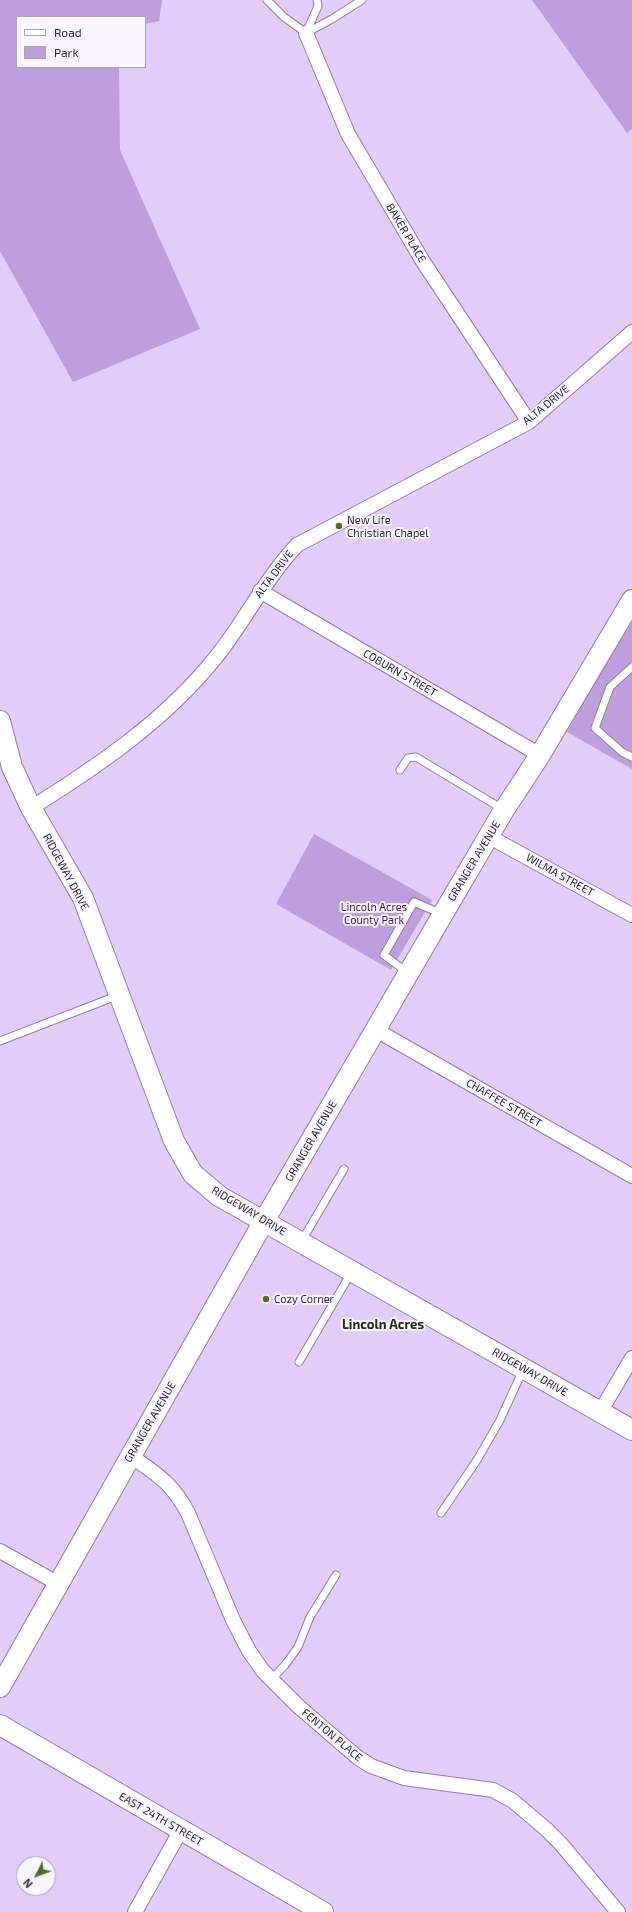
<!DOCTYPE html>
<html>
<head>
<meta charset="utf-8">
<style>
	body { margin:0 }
	#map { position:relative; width:632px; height:1912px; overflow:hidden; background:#e2ccf9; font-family:"Exo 2",sans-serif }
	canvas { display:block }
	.legend { position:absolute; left:16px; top:16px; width:130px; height:52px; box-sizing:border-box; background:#faf6ff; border:1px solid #aaa4b0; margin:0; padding:5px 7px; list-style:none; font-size:12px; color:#31293a }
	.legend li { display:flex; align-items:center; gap:8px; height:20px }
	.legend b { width:20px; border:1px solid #aaa4b0 }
	.north { position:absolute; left:16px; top:1856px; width:40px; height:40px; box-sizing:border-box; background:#faf6ff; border:1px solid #aaa4b0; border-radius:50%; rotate:228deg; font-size:11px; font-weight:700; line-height:16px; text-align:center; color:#31293a }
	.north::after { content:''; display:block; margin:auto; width:14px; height:18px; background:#516d21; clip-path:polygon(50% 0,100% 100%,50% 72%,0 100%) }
</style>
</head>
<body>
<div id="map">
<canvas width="632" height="1912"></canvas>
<ul class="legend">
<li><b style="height:5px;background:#fff"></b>Road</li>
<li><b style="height:11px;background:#be9fde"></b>Park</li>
</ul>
<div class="north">N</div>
</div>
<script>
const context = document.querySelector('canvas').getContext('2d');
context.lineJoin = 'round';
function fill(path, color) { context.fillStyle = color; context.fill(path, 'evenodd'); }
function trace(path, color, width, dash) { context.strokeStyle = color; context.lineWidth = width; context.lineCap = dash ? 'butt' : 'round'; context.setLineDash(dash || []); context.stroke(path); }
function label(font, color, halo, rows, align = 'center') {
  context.font = font + ' "Exo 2",sans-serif'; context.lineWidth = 4; context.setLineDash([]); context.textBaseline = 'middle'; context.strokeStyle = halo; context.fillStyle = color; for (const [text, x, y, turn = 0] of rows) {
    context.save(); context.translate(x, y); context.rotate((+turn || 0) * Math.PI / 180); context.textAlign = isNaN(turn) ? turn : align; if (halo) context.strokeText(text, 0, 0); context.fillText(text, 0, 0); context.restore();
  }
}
fill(new Path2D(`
	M 0,0 L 162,0 L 159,21 L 145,24 L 145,17 L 17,17 L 17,67 L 119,67 L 120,150 L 200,329 L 73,382 L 0,251 Z
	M 532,0 L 632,0 L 632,129 L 627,133 Z
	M 632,622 L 632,769 L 567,732 L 602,669 Z
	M 314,834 L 432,900 L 391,970 L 276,904 Z`), '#be9fde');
const lane = new Path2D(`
	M 267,0 L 284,17 L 306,33
	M 306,33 L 332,19 L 362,0
	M 306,33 L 318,6 L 317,0
	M 632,667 L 610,687 L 595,728 L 622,752 L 632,757
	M 400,770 L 408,758 L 416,757 L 504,810
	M 408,973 L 384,955 L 414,902 L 442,914
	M 0,1041 L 119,995
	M 301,1242 L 344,1169
	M 299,1362 L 351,1273
	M 441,1513 L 477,1460 L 499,1422 L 523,1370
	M 271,1680 L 285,1665 L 298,1647 L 310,1617 L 336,1575`);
const street = new Path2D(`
	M 306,33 L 348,134 L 422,260 L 529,422
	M 260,591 L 540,755
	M 31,808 C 98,766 166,720 216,657 C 245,621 265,579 297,545 L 529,422 L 632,332
	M 488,836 L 632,915
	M 376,1030 L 632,1176
	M 600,1412 L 632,1358
	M 131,1456 C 158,1475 172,1483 188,1513 L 233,1620 L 249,1651 L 263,1671 L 298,1706 L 357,1757 L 371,1766 L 404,1778 L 493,1790 L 513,1801 L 546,1829 L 561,1844 L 618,1912
	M 0,1551 L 59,1584
	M 135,1912 L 181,1830`);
const secondary = new Path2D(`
	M 0,721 L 12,767 L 31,808 L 83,898 L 174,1141 L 193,1174 L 219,1196 L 632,1430
	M 0,1687 L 264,1221 L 443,914 L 504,810 L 540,755 L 632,600
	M 0,1725 L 323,1912`);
trace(lane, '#927ea7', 9);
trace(street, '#927ea7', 16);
trace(secondary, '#927ea7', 22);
trace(lane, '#fff', 7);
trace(street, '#fff', 14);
trace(secondary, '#fff', 20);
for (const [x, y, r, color] of [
	[339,526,4,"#516d21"],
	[266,1299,4,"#516d21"]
]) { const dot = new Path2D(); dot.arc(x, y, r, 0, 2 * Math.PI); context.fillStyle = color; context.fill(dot); trace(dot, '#faf6ff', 1.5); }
label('11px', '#31293a', '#faf6ff', [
	["BAKER PLACE",406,233,59],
	["ALTA DRIVE",546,405,-39],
	["ALTA DRIVE",274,574,-53],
	["COBURN STREET",400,673,30],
	["GRANGER AVENUE",474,861,-59],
	["RIDGEWAY DRIVE",66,872,62],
	["WILMA STREET",560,875,29],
	["CHAFFEE STREET",504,1103,30],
	["GRANGER AVENUE",311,1141,-60],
	["RIDGEWAY DRIVE",249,1211,31],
	["RIDGEWAY DRIVE",530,1372,30],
	["GRANGER AVENUE",150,1422,-60],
	["FENTON PLACE",332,1735,40],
	["EAST 24TH STREET",161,1819,30]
]);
label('11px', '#31293a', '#faf6ff', [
	["New Life",347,520],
	["Christian Chapel",347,533],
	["Cozy Corner",274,1299]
], 'left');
label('11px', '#49166c', '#faf6ff', [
	["Lincoln Acres",374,907],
	["County Park",374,920]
]);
label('bold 13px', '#23300c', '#faf6ff', [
	["Lincoln Acres",383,1325]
]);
</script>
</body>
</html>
